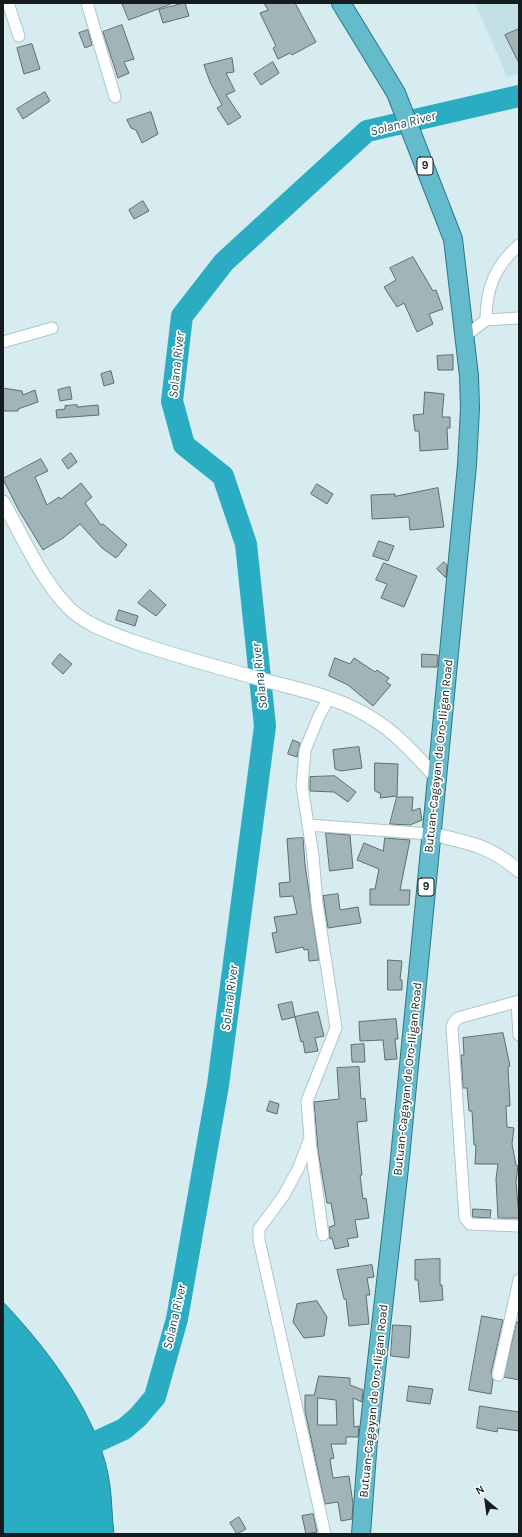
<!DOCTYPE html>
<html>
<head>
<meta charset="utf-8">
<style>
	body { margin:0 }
	#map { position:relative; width:522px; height:1537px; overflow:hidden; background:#d7ecf1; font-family:Karla,sans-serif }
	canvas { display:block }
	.frame { position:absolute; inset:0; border:4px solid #141c1d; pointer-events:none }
	.north { position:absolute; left:466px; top:1481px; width:40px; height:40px; -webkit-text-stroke:3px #fff; paint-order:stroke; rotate:331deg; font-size:11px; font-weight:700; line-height:16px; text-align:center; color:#141c1d }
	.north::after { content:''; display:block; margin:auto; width:14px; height:18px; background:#141c1d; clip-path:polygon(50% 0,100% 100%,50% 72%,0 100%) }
</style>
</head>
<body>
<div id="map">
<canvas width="522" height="1537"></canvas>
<div class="frame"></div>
<div class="north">N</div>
</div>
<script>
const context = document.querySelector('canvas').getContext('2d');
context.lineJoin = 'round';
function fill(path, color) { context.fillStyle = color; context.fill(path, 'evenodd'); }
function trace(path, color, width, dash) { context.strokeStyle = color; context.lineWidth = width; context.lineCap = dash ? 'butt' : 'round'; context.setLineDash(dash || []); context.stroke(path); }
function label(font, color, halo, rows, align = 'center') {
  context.font = font + ' Karla,sans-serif'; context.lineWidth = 3.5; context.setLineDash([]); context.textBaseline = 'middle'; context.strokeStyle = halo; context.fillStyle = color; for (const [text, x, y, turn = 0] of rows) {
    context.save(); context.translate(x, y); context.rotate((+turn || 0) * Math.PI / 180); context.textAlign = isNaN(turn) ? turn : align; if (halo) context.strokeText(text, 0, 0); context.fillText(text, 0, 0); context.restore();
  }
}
fill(new Path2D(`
	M 475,3 L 519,3 L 519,74 L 507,77 Z`), '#c2e0e6');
const water = new Path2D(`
	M 3,1302 C 48,1349 102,1420 110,1486 C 112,1501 112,1518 114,1534 L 3,1534 Z`);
fill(water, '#2aadc3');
trace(water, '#238291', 1);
trace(new Path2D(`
	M 98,1441 L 124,1429 L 138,1417 L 155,1397 L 177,1319 L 218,1085 L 265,726 L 246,544 L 223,476 L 184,445 L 172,401 L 182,316 L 224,262 L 367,131 L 519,96`), '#2aadc3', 22);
const building = new Path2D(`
	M 122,3 L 171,3 L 171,4 L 129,20 Z
	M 185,3 L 189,16 L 163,23 L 159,10 Z
	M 264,3 L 295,3 L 316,42 L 292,55 L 290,53 L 278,59 L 273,48 L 276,46 L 260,13 L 268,10 Z
	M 122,25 L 134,59 L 124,62 L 129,73 L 118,78 L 103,32 Z
	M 519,29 L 519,63 L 505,35 Z
	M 88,30 L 92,45 L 85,48 L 79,33 Z
	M 32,44 L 40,69 L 24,74 L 17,48 Z
	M 232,58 L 234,72 L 226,73 L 235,91 L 226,95 L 241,117 L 228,125 L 217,108 L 222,105 L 210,82 L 204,65 Z
	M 273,62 L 279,73 L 261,85 L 254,74 Z
	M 45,92 L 50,101 L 23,119 L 17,109 Z
	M 151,112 L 158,134 L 142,143 L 136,130 L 131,128 L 127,120 Z
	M 143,201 L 149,211 L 134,219 L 129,210 Z
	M 413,257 L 433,291 L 436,290 L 443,309 L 429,314 L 433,324 L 417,332 L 404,303 L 397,307 L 384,287 L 396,280 L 390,268 Z
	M 453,355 L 453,370 L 438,370 L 437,356 Z
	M 111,371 L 114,383 L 104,386 L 101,374 Z
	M 70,387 L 72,399 L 60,401 L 58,390 Z
	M 3,388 L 22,391 L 23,395 L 35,390 L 38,402 L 18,409 L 18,411 L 3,411 Z
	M 425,392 L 444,394 L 442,417 L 450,417 L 450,428 L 447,428 L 448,449 L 420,451 L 419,431 L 415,431 L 413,415 L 423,414 Z
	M 77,405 L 77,407 L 98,405 L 99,415 L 57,418 L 56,410 L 65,409 L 65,406 Z
	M 71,453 L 77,462 L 68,469 L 62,460 Z
	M 41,459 L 48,471 L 35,477 L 47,505 L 59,497 L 61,499 L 81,483 L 92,497 L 85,503 L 101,525 L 103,524 L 127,545 L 116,558 L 102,548 L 80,524 L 63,538 L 43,550 L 18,509 L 3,479 Z
	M 317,484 L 333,494 L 327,504 L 311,494 Z
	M 438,488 L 444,527 L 410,530 L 409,517 L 372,519 L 371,495 L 395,494 L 395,496 Z
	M 379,541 L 394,546 L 388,561 L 373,556 Z
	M 444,562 L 447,565 L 446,578 L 437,569 Z
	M 384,563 L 417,576 L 404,607 L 381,598 L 387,584 L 376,580 Z
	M 150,590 L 166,605 L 156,616 L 138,603 Z
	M 119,610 L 138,616 L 135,626 L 116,620 Z
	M 60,654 L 72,664 L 63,674 L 52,664 Z
	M 422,654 L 438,655 L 437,667 L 422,667 Z
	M 335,658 L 350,664 L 354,658 L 375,672 L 377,670 L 389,678 L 386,682 L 391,685 L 373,706 L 348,685 L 329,676 Z
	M 293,740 L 300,743 L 297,757 L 288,754 Z
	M 359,747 L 362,768 L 341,771 L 335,769 L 333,750 Z
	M 375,763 L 398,764 L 397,796 L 380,798 L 381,794 L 375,791 Z
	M 335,776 L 356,792 L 348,802 L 334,792 L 310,791 L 310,777 Z
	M 397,797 L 413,797 L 412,811 L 420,808 L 422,820 L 410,825 L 390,824 Z
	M 326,833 L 350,835 L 353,868 L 330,871 Z
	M 303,838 L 305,865 L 319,960 L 309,961 L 308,949 L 304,950 L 303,947 L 276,953 L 272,933 L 277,932 L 274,917 L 297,914 L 293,896 L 280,897 L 279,883 L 290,882 L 287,839 Z
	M 385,838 L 410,840 L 400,890 L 410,890 L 409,905 L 370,905 L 370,889 L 375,889 L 379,869 L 357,860 L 364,843 L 383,851 Z
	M 338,894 L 340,910 L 358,907 L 361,923 L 328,928 L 323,896 Z
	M 388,960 L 402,961 L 400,980 L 402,980 L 402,990 L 388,990 Z
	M 292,1002 L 295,1017 L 282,1020 L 278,1005 Z
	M 318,1012 L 324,1036 L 315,1038 L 318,1051 L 305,1053 L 303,1041 L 301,1042 L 295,1017 Z
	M 396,1019 L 398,1039 L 395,1039 L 397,1059 L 385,1060 L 383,1040 L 360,1041 L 359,1022 Z
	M 503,1033 L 510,1066 L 508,1067 L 510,1106 L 506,1106 L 507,1127 L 514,1128 L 512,1144 L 516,1165 L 518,1166 L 516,1182 L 519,1218 L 498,1218 L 496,1179 L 498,1164 L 475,1164 L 476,1145 L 474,1145 L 472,1111 L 469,1111 L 467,1088 L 463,1088 L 461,1055 L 464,1055 L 463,1038 Z
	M 364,1044 L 365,1062 L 352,1062 L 351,1045 Z
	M 359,1067 L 361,1099 L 365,1098 L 367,1121 L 357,1122 L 362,1175 L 360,1175 L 363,1199 L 366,1198 L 369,1218 L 355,1220 L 358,1237 L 347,1239 L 349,1246 L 335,1249 L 332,1238 L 330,1239 L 329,1227 L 335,1225 L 331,1203 L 327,1203 L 318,1151 L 314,1102 L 339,1099 L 337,1068 Z
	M 270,1101 L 279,1104 L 277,1114 L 267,1111 Z
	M 473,1209 L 491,1210 L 490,1218 L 473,1217 Z
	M 440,1259 L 440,1285 L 442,1285 L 443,1300 L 420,1302 L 418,1280 L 415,1280 L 415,1260 Z
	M 372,1265 L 374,1277 L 367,1278 L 370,1295 L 366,1295 L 369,1324 L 349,1326 L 346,1299 L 344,1299 L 337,1270 Z
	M 317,1301 L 327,1317 L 324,1336 L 304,1338 L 293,1322 L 297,1304 Z
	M 482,1316 L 503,1320 L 491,1373 L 493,1380 L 491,1394 L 469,1390 Z
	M 517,1322 L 519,1323 L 519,1380 L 504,1377 Z
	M 393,1325 L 411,1326 L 409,1358 L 391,1356 Z
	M 319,1376 L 350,1378 L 350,1385 L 363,1390 L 362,1402 L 353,1398 L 354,1427 L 359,1426 L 358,1437 L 346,1437 L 346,1444 L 331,1444 L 334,1458 L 330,1459 L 333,1478 L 349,1476 L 353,1504 L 352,1519 L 341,1521 L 338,1502 L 325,1504 L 305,1411 L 305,1395 L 314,1395 ZM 318,1398 L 336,1400 L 337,1425 L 318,1425 Z
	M 409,1386 L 433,1389 L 430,1404 L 407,1401 Z
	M 480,1406 L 519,1412 L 519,1431 L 498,1428 L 497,1432 L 477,1428 Z
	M 313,1514 L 317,1532 L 306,1534 L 302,1516 Z
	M 239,1517 L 246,1529 L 237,1534 L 230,1523 Z`);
fill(building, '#a1b5b9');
trace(building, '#5b6d71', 1);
const minor = new Path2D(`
	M 8,3 L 19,36
	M 87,3 L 115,97
	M 486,320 C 486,288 495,266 519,245
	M 464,337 L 486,320 L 519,318
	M 3,342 L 52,328
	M 308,825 L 431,834
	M 519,1001 L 458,1018 L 454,1022 L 452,1027 L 465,1218 L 470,1224 L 519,1226
	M 517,1002 L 519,1035
	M 310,1141 L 323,1235
	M 498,1375 L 519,1280
	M 325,1534 L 259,1240 L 259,1229 L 284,1195 L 299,1167 L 310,1138 L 307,1101 L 336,1028 L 317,904 L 313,856 L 302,786 L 305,750 L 319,716 L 329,698`);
const tertiary = new Path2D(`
	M 3,502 C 22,536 41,579 68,607 C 84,624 111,633 132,641 C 178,657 225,669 271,682 C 306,691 343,699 373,719 C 398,734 418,758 437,778
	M 431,834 C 468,842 491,846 519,871`);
const trunk = new Path2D(`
	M 341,3 L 396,93 L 453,239 L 469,376 L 470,408 L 467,465 L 437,778 L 399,1168 L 368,1440 L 361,1534`);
trace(minor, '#b0c5c9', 13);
trace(tertiary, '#b0c5c9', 15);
trace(trunk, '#2f7886', 20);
trace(minor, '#fff', 11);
trace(tertiary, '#fff', 13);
trace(trunk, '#64bbcb', 18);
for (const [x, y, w] of [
	[425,166,16],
	[426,887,16]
]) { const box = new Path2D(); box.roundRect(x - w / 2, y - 9, w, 18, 3); context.fillStyle = '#fff'; context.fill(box); trace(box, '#141c1d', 1); }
label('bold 11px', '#141c1d', null, [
	["9",425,166],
	["9",426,887]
]);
label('12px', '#141c1d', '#fff', [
	["Butuan-Cagayan de Oro-Iligan Road",439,756,-84],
	["Butuan-Cagayan de Oro-Iligan Road",408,1079,-84],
	["Butuan-Cagayan de Oro-Iligan Road",374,1401,-84]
]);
label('italic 13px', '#194d57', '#fff', [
	["Solana River",403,124,-14],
	["Solana River",177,365,-84],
	["Solana River",260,676,-96],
	["Solana River",230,998,-83],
	["Solana River",175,1317,-77]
]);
</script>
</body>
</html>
